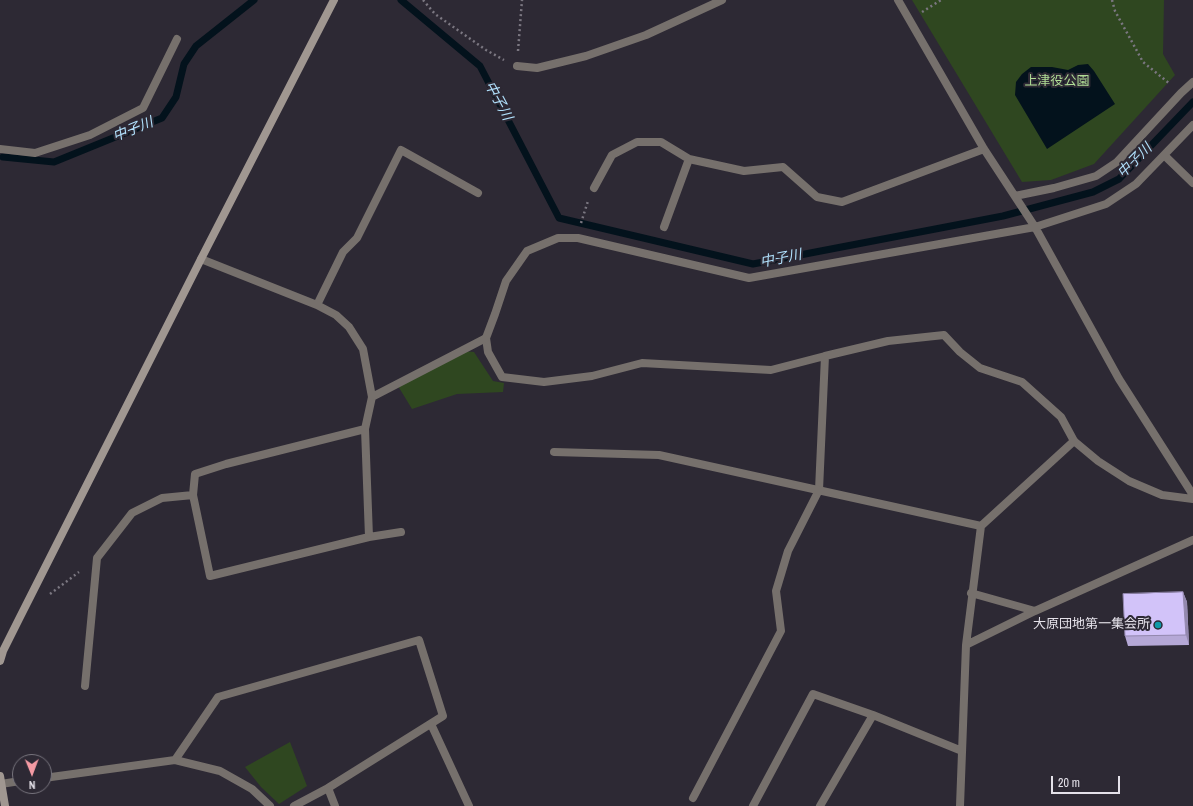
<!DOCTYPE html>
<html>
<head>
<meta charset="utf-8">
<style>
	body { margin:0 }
	#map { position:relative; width:1193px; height:806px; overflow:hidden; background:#2d2934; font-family:"Archivo Narrow",sans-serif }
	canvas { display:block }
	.north { position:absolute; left:12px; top:754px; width:40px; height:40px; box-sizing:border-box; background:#2d2934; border:1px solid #76737c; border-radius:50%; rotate:179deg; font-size:11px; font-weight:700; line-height:16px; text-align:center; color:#e4e1e9 }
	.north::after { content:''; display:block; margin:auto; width:14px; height:18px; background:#f49aa3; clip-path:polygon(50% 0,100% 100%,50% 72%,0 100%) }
	.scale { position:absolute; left:1051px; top:776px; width:69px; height:18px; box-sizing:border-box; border:2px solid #e4e1e9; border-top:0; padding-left:5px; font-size:12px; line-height:14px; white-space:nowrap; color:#e4e1e9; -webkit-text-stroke:3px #2d2934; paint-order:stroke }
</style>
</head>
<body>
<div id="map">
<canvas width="1193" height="806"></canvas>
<div class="north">N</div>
<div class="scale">20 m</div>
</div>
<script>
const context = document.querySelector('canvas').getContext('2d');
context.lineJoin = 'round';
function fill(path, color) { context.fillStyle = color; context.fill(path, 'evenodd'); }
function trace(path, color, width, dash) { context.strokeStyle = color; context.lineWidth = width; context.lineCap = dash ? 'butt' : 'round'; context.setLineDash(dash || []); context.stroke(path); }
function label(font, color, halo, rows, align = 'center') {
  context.font = font + ' "Archivo Narrow","Noto Sans JP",sans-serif'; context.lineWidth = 4; context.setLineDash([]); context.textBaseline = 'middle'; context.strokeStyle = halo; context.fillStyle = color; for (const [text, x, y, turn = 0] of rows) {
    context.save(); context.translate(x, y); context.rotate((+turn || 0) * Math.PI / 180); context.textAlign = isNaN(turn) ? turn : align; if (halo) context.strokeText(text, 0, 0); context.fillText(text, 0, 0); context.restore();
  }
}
fill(new Path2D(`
	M 912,0 L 1164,0 L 1163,54 L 1175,75 L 1094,164 L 1051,180 L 1022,182 Z
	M 462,351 L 474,352 L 493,381 L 504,383 L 503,392 L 457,394 L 412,409 L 398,386 Z
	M 290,742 L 307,786 L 279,804 L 261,787 L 245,767 Z`), '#2f4720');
fill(new Path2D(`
	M 1088,64 L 1094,71 L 1115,104 L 1047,149 L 1015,95 L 1016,82 L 1022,74 L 1031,67 L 1052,67 L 1068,70 L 1078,65 Z`), '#03121c');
trace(new Path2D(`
	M 401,0 L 480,66 L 559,218 L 753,264 L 1003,216 L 1093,192 L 1119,179 L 1193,102
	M 3,157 L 54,162 L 162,118 L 176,97 L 184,64 L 196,46 L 254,0`), '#03121c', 7);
trace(new Path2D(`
	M 423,0 L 435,14 L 486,50 L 504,60
	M 1112,0 L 1115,11 L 1143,62 L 1170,84
	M 922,12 L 941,0
	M 518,51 L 522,0
	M 581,223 L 588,201
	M 50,594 L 79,572`), '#7b7781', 2.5, [2, 3]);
trace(new Path2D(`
	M 486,338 L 488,352 L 502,377 L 544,382 L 592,376 L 642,363 L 771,370 L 825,356
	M 693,798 L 781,631 L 776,591 L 788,551 L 819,490 L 825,356 L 888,341 L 944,335 L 960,352 L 980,368 L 1022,382 L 1061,417 L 1074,441`), '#76706c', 8);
trace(new Path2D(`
	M 898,0 L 984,149 L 1035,227 L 1119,379 L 1193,495
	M 517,66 L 537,68 L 586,56 L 646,35 L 722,0
	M 0,149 L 35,153 L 90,135 L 143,108 L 177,39
	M 1164,155 L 1193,183
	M 594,188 L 612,155 L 637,142 L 661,142 L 689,159
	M 1015,196 L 1054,188 L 1096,176 L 1117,162 L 1181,93 L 1193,82
	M 664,227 L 689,159 L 744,171 L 783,167 L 817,197 L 842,202 L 984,149
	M 201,259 L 317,305 L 336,315 L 349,327 L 363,349 L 372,397 L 365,429 L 369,537
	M 317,305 L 343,252 L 357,238 L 401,150 L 478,193
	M 372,397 L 486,338 L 495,314 L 506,281 L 527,251 L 558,238 L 578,238 L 749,278 L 1035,227 L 1106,204 L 1136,184 L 1193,125
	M 365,429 L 226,464 L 195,474 L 193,495 L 210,576 L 369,537 L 401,532
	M 554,452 L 659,455 L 981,526
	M 971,593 L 1035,611
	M 966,645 L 981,526 L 1074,441 L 1098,461 L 1129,481 L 1162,495 L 1193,499
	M 85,686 L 97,558 L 132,513 L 162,498 L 193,495
	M 431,724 L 469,806
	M 175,760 L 218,697 L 419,640 L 443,716 L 328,788
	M 44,778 L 175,760 L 220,771 L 252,789 L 270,806
	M 1,784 L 20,781
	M 294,806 L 328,788 L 335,806
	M 753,806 L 813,694 L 873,715 L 962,751
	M 820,806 L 873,715
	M 960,806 L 966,645 L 1035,611 L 1193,540`), '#76706c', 8);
trace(new Path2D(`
	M 0,661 L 3,651 L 19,619 L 201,259 L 334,0
	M 0,776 L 5,806`), '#a09791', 8);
fill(new Path2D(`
	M 1183,592 L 1187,602 L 1189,645 L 1128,646 L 1125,636 Z`), '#b5a8d6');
fill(new Path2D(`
	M 1183,592 L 1187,602 L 1189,645 L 1186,635 Z`), '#9388ae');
const building = new Path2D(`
	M 1183,592 L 1186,635 L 1125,636 L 1123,594 Z`);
fill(building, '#d2c3f9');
trace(building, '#9388ae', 1);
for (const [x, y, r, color] of [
	[1158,625,4,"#0f9aa8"]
]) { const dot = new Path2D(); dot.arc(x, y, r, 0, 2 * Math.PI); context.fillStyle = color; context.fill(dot); trace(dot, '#2d2934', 1.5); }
label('13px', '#b0dd96', '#2d2934', [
	["上津役公園",1057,82]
]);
label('13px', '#e4e1e9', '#2d2934', [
	["大原団地第一集会所",1150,625]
], 'right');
label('italic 14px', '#b1e1fd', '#2d2934', [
	["中子川",498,101,62],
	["中子川",133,130,-22],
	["中子川",1135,161,-45],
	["中子川",781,259,-11]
]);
</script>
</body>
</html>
